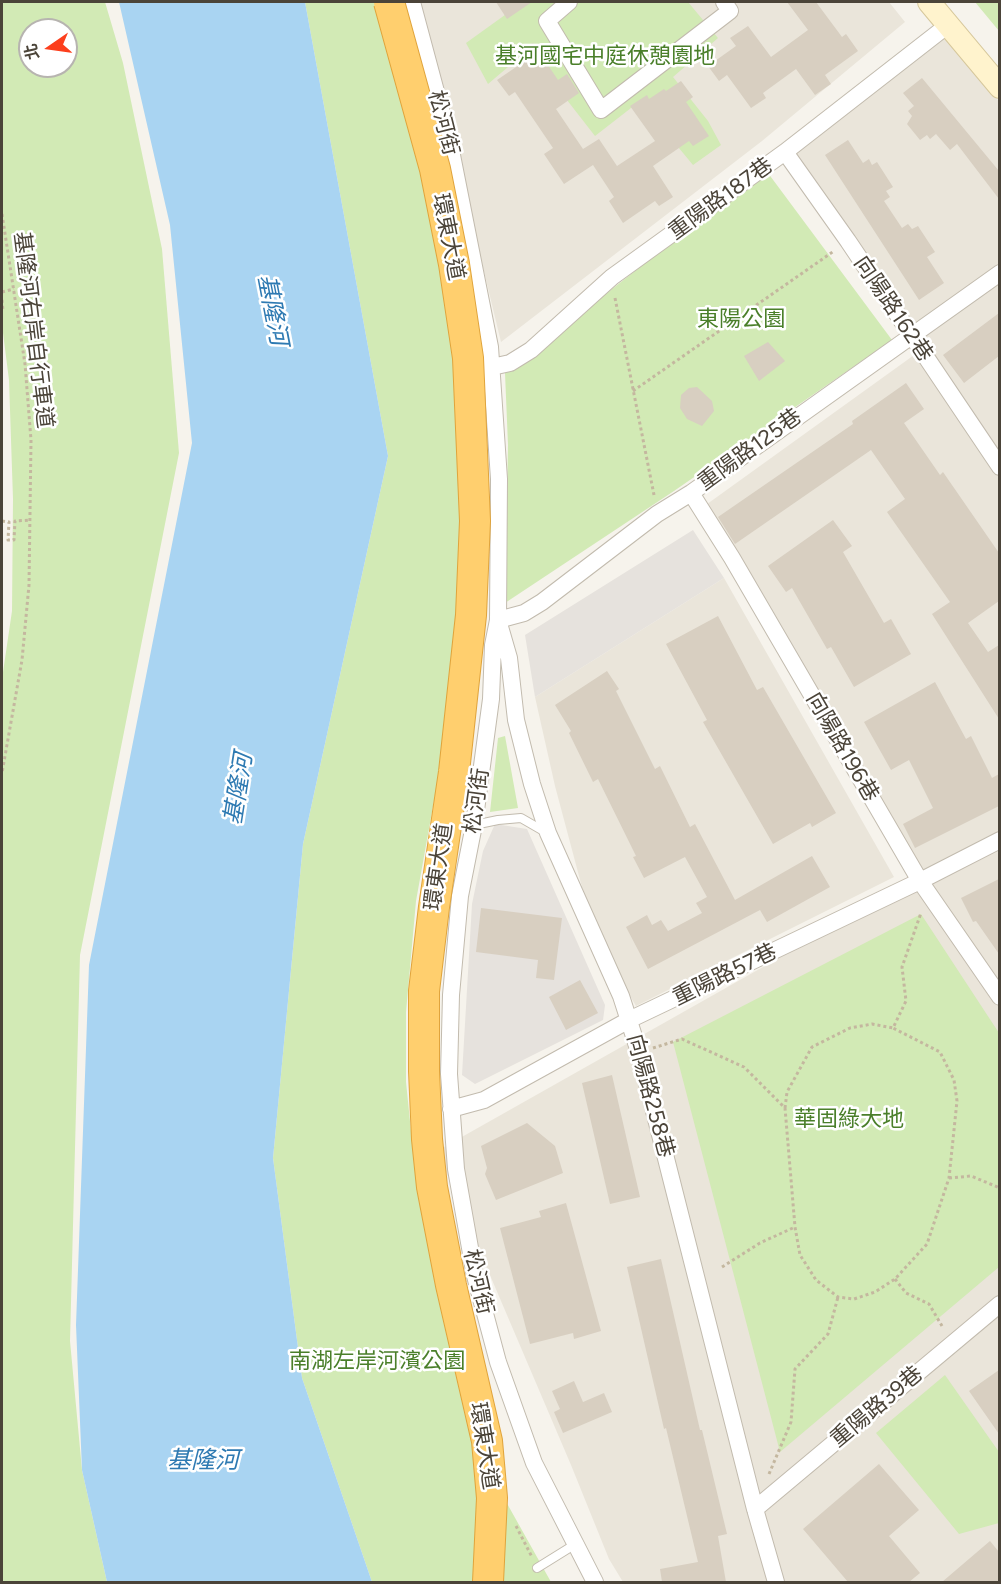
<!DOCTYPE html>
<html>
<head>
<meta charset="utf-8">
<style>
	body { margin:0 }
	#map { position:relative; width:1001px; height:1584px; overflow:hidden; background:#f6f3ec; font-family:Figtree,"Noto Sans TC",sans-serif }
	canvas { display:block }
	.frame { position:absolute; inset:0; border:3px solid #4b4439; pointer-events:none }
	.north { position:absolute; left:18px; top:18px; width:60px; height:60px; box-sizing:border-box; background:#fff; border:2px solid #b7b4b0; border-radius:50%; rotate:257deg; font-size:16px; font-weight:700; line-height:24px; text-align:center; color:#4b4439 }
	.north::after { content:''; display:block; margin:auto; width:21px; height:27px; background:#fc3f1d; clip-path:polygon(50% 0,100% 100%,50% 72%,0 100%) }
</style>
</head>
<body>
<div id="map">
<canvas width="1001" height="1584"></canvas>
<div class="frame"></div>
<div class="north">北</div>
</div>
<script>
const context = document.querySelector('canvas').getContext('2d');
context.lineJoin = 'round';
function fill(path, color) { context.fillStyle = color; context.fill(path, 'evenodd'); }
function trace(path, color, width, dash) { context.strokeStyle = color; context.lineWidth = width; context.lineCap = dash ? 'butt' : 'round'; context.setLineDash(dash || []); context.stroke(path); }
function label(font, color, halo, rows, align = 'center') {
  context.font = font + ' Figtree,"Noto Sans TC",sans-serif'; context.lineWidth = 5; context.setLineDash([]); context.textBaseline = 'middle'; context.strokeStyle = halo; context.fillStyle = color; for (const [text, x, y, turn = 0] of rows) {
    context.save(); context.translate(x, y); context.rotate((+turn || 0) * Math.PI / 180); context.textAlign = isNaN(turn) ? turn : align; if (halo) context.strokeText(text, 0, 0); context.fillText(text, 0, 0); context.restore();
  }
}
fill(new Path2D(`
	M 419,2 L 889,2 L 905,22 L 762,141 L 501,342 Z
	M 943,27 L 1000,103 L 999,1582 L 623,1582 L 609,1559 L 571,1465 L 437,1151 L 926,875 L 703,507 L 928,345 L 782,154 Z
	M 724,578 L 894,877 L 636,1006 L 595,936 L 555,786 L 535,697 Z`), '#eae5da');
fill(new Path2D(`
	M 693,530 L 724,578 L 535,697 L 525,635 Z
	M 495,824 L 527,829 L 605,1005 L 603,1020 L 475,1084 L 462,1075 L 472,904 L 483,851 Z`), '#e6e2dd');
fill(new Path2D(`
	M 2,2 L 105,2 L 123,63 L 162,249 L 179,453 L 80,955 L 70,1341 L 82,1470 L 107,1582 L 2,1582 L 2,679 L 12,611 L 13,499 L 9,380 L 2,325 ZM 30,30 L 66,30 L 66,66 L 30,66 Z
	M 305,2 L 384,2 L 448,257 L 464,551 L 451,706 L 416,901 L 406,1012 L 406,1082 L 416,1180 L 447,1331 L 500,1491 L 551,1582 L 372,1582 L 302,1378 L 273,1158 L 303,844 L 388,456 Z
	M 523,2 L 688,2 L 718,38 L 673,77 L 708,121 L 721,145 L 693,165 L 640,101 L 595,136 L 528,50 L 488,84 L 466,43 Z
	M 975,2 L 999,2 L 999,31 Z
	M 765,169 L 892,340 L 674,491 L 505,603 L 508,445 L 505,373 Z
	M 505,736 L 518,808 L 490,812 L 498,738 Z
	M 921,914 L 999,1033 L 999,1267 L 780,1452 L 673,1042 Z
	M 945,1375 L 999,1452 L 999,1523 L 959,1534 L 876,1433 Z`), '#d2eab5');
fill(new Path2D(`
	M 119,2 L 305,2 L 388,456 L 303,844 L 273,1158 L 302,1378 L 372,1582 L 107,1582 L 82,1470 L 76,1325 L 89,965 L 192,443 L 170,225 Z`), '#a9d4f2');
fill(new Path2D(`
	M 496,2 L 532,2 L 507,19 Z
	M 787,2 L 816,2 L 842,37 L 846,34 L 858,51 L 825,75 L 831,84 L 815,95 L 796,69 L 763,93 L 766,98 L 751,108 L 727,75 L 719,81 L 708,66 L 736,46 L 730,38 L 748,26 L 771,57 L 808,30 Z
	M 533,43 L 558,80 L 567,74 L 579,93 L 556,109 L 583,149 L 599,139 L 617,166 L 655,141 L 630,106 L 647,95 L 649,99 L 664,89 L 666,91 L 681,81 L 693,97 L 686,102 L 709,136 L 693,146 L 689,141 L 653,166 L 673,197 L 659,206 L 655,201 L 623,223 L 609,201 L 614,197 L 593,165 L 564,184 L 544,154 L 553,148 L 515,92 L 509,96 L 497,80 L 525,61 L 519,52 Z
	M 922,78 L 999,171 L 999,199 L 957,144 L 950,150 L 936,134 L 930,139 L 927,135 L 920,140 L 907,124 L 912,116 L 908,111 L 914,106 L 903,93 Z
	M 848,140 L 863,163 L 869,159 L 872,165 L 877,162 L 893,187 L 886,191 L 890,197 L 884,201 L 902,228 L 908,224 L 912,229 L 918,226 L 935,252 L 927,257 L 944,283 L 919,300 L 825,155 Z
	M 999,313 L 999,356 L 964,383 L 943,355 Z
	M 768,342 L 785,361 L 759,381 L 744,356 Z
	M 906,383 L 924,409 L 904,423 L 940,475 L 943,472 L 999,553 L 999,601 L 968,623 L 988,652 L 999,645 L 999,719 L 932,614 L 950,602 L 887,512 L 905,499 L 871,450 L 735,544 L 718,517 L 853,424 L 852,421 Z
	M 697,387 L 712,401 L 714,411 L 702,426 L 687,419 L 680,408 L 681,395 L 689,388 Z
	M 833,520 L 852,546 L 843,552 L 884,623 L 891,619 L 911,654 L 854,687 L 831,647 L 827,649 L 792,588 L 786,592 L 768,566 Z
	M 718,616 L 757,690 L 763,687 L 836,813 L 812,827 L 810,823 L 773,844 L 703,722 L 707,720 L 666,644 Z
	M 607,671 L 619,689 L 616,691 L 655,769 L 660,766 L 690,827 L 695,824 L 735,900 L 812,856 L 830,887 L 767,922 L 760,910 L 648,969 L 626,927 L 647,915 L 652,925 L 661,920 L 668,931 L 702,913 L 696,903 L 707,897 L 685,857 L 644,878 L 633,857 L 636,856 L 598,779 L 593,782 L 569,733 L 571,731 L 555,705 Z
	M 935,682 L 966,739 L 971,736 L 992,778 L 999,774 L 999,806 L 915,848 L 903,824 L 933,808 L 909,760 L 891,770 L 864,722 Z
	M 999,879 L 999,954 L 976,921 L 973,922 L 961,898 Z
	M 481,908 L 562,918 L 554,980 L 536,978 L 538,960 L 476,952 Z
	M 580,980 L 598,1013 L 566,1030 L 549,997 Z
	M 612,1075 L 640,1197 L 610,1204 L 582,1083 Z
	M 527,1123 L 555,1146 L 563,1173 L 496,1200 L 485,1174 L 487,1168 L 481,1146 Z
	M 566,1203 L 601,1331 L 574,1339 L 573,1333 L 530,1344 L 500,1228 L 541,1217 L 539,1211 Z
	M 661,1259 L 700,1430 L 702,1430 L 727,1534 L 718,1536 L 726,1582 L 662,1582 L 660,1569 L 698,1562 L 666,1428 L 664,1429 L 627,1267 Z
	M 999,1370 L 999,1434 L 969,1391 Z
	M 574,1381 L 583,1402 L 604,1393 L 612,1412 L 563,1433 L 554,1412 L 560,1409 L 552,1391 Z
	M 879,1464 L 919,1510 L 889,1536 L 920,1573 L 909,1582 L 848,1582 L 803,1529 Z
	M 990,1541 L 999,1552 L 999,1582 L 942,1582 Z`), '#d8cfc1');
const lane = new Path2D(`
	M 474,825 L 498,820 L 521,818 L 547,833
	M 537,1568 L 574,1545`);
const street = new Path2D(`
	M 412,2 L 449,140 L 490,347 L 499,479 L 498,620 L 493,645 L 491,699 L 474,825 L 460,896 L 451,995 L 449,1074 L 456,1169 L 475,1276 L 498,1362 L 534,1463 L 595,1582
	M 569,2 L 547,21 L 601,110 L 730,11 L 724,2
	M 785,152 L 848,241 L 1000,467
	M 492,367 L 510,363 L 531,350 L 612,277 L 785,152 L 948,25
	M 691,493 L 732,558 L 920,881 L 1000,997
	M 451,1109 L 484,1100 L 629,1020 L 920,881 L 1000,840
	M 755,1509 L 1000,1304
	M 776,1582 L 755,1509 L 639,1052 L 621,996 L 548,833 L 532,784 L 516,720 L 509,658 L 498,620 L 524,613 L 542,602 L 657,514 L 691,493 L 1000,273`);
const secondary = new Path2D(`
	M 929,2 L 1000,87`);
trace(lane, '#c2bbae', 10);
trace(street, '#c2bbae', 18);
trace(secondary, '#d6c79b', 24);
trace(new Path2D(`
	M 2,214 L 25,364 L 31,440 L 29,585 L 22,660 L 2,773
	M 2,292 L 14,289
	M 615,298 L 654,495
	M 2,300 L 3,311 L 2,311
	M 633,391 L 834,251
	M 2,521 L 9,522 L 8,540 L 14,540 L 15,521 L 31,520
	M 653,1048 L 682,1039 L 744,1067 L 785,1108 L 795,1227 L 800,1255 L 816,1280 L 838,1297 L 854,1299 L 875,1292 L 895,1279 L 927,1244 L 949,1178 L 957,1101 L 954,1080 L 940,1052 L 893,1028 L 906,1001 L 902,967 L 921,913
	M 785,1108 L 787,1092 L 812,1047 L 850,1028 L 872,1024 L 893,1028
	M 949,1178 L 971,1176 L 1000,1188
	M 722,1267 L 760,1243 L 795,1227
	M 895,1279 L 906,1293 L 929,1304 L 942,1326
	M 769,1474 L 791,1422 L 795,1369 L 828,1334 L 838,1297
	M 516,1526 L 532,1557`), '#c4b79f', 3, [3, 3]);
trace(lane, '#fff', 8);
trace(street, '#fff', 16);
trace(secondary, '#fff3cd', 22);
const highwayBridge = new Path2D(`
	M 389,2 L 435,169 L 454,264 L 468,358 L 475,521 L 471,615 L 454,772 L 434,907 L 424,991 L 424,1071 L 427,1139 L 432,1187 L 451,1285 L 487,1441 L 492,1498 L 488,1582`);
trace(highwayBridge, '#e0a43c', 32, []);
trace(highwayBridge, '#ffcf6e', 30);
label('22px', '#4a7f2a', '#fff', [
	["基河國宅中庭休憩園地",605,57],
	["東陽公園",741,320],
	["華固綠大地",849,1120],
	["南湖左岸河濱公園",377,1362]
]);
label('22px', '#4b4439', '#fff', [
	["松河街",443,123,76],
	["重陽路187巷",721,199,-36],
	["環東大道",448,237,79],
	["向陽路162巷",893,309,56],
	["基隆河右岸自行車道",33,330,83],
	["重陽路125巷",750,450,-36],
	["向陽路196巷",842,747,60],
	["松河街",477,801,-82],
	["環東大道",439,867,-82],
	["重陽路57巷",725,975,-26],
	["向陽路258巷",650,1096,75],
	["松河街",478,1282,77],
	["重陽路39巷",877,1407,-40],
	["環東大道",484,1446,81]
]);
label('italic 24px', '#2e7ab2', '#fff', [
	["基隆河",272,310,79],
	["基隆河",239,789,-81],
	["基隆河",203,1461]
]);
</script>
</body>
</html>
